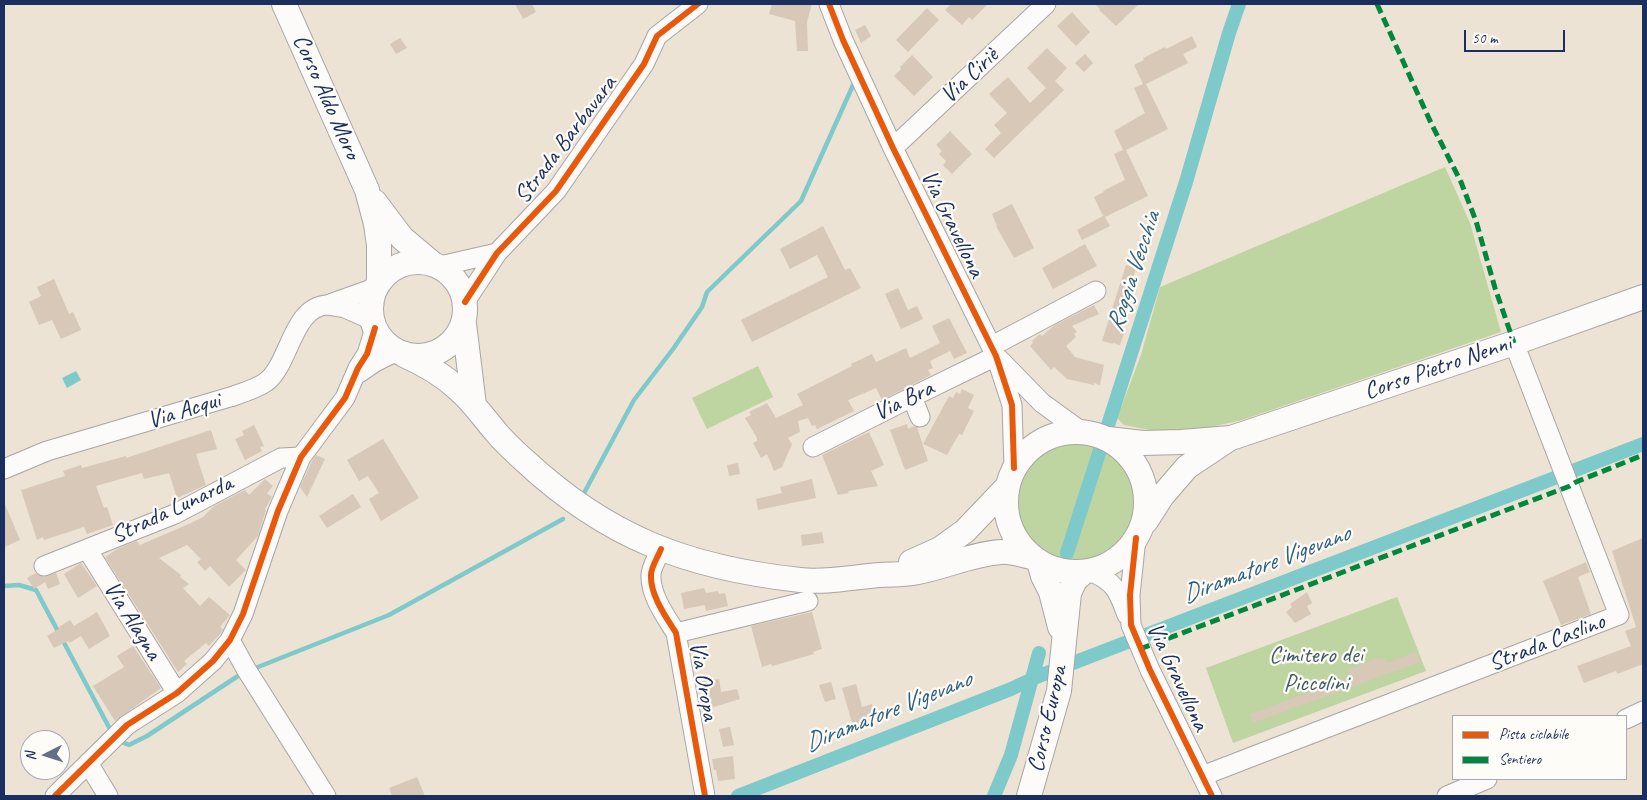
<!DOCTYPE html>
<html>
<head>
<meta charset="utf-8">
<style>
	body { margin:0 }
	#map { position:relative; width:1647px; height:800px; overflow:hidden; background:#ece3d5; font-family:Caveat,sans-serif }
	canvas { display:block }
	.frame { position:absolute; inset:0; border:5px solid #1b2f5e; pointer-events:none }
	.legend { position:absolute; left:1452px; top:715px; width:175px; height:65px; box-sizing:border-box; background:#fdfcf7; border:1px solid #a3aaba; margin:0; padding:6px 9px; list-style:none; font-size:15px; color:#1b2f5e }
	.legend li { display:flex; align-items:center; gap:10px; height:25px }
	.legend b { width:25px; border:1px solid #a3aaba }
	.north { position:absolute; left:20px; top:730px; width:50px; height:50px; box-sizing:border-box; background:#fdfcf7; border:1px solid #a3aaba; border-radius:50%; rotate:265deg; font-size:14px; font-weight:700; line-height:20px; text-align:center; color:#1b2f5e }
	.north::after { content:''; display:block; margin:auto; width:18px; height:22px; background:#646e88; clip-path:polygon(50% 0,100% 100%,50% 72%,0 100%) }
	.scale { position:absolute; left:1464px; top:30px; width:101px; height:22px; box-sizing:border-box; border:2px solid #1b2f5e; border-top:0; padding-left:6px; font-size:15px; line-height:18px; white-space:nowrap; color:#1b2f5e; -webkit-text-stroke:4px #fdfcf7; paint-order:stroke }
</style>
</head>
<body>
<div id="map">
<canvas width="1647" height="800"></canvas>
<div class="frame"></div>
<ul class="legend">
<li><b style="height:6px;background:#e8590c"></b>Pista ciclabile</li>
<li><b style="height:6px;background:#00873e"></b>Sentiero</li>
</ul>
<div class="north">N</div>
<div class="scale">50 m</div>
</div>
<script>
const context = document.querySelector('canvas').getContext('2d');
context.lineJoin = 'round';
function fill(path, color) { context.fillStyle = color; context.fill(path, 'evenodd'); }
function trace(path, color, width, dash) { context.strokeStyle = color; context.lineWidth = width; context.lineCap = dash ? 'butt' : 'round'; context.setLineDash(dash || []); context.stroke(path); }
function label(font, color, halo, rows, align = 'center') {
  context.font = font + ' Caveat,sans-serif'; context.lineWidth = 4.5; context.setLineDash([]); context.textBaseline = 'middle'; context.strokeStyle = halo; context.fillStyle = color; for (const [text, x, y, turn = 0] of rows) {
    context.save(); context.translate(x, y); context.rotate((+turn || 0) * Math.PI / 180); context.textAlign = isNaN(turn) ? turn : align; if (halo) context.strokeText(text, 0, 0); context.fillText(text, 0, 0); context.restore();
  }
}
fill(new Path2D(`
	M 1445,167 L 1470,223 L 1501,332 L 1242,420 L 1197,430 L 1155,431 L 1124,425 L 1117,418 L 1141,355 L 1160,287 Z
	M 758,366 L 773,397 L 707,429 L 692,398 Z
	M1014 500a60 60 0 1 1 120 0a60 60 0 1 1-120 0Z
	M 1397,597 L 1426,671 L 1233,743 L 1206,668 Z`), '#bed4a1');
fill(new Path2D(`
	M 76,371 L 81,380 L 67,388 L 62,378 Z`), '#7ec9c9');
trace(new Path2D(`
	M 583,495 L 634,400 L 673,349 L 702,307 L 707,292 L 801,201 L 854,83
	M 4,586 L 19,585 L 36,590 L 111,731
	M 253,669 L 389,615 L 563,519
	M 119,740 L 122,742 L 129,745 L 147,736 L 244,672`), '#7ec9c9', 4.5);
trace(new Path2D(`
	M 1067,553 L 1186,182 L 1229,33 L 1239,4
	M 738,796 L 1011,689 L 1039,676 L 1643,444
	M 994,796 L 1011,755 L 1039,653`), '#7ec9c9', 14);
fill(new Path2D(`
	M 515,4 L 532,4 L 536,12 L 523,19 Z
	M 772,4 L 812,4 L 807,22 L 808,51 L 797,51 L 795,21 L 769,14 Z
	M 951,4 L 988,4 L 972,20 L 969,17 L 962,25 L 945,10 Z
	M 1095,4 L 1139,4 L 1116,26 L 1099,10 L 1100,9 Z
	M 927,8 L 939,20 L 908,52 L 896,40 Z
	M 1072,12 L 1090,32 L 1076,46 L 1057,26 Z
	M 865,25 L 871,36 L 861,43 L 855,30 Z
	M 1192,36 L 1197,47 L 1183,54 L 1188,63 L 1146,84 L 1168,129 L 1126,150 L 1148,196 L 1105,217 L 1110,226 L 1082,240 L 1077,230 L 1103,216 L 1094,197 L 1104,192 L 1103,191 L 1125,180 L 1114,154 L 1123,150 L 1114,131 L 1145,113 L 1134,88 L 1143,84 L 1134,65 L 1144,60 L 1143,58 L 1165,47 L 1166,49 Z
	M 400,38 L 407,48 L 396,54 L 390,44 Z
	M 1047,48 L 1067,68 L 1055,81 L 1064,90 L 994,158 L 985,149 L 1001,133 L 994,125 L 1007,113 L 989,94 L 1008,77 L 1030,103 L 1046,88 L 1027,68 Z
	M 1085,54 L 1093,63 L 1084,72 L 1075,63 Z
	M 912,55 L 933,77 L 914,96 L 894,76 L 901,69 L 900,67 Z
	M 950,131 L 972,154 L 952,174 L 943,165 L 946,161 L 939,154 L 942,151 L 936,145 Z
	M 1012,204 L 1034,248 L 1014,258 L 996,226 L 997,226 L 992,214 Z
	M 823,226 L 845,270 L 850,268 L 861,288 L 752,342 L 741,320 L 828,277 L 817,255 L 790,269 L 780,249 Z
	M 1085,244 L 1097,266 L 1053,289 L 1042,268 Z
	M 1126,265 L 1136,268 L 1118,328 L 1125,331 L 1120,345 L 1113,343 L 1113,344 L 1102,341 Z
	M 54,279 L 69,314 L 73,312 L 81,330 L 61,339 L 52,320 L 39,325 L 29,302 L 41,296 L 37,287 Z
	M 898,288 L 908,310 L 917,306 L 923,319 L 901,329 L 885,294 Z
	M 1094,305 L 1099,314 L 1072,326 L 1077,332 L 1074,334 L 1076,337 L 1066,346 L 1075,357 L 1104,365 L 1100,385 L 1094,383 L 1094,385 L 1067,379 L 1054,367 L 1051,370 L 1030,346 L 1033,343 L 1032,341 L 1040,334 L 1042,336 L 1055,325 Z
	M 949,318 L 967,353 L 954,359 L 950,351 L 930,361 L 933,368 L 928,370 L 931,375 L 882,400 L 876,388 L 848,400 L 854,411 L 817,429 L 815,425 L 812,426 L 808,418 L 798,421 L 800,432 L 788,438 L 792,444 L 782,467 L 774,471 L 767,454 L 761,458 L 753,443 L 757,441 L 757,438 L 745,418 L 751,415 L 749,412 L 767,403 L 776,418 L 803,405 L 797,394 L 852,366 L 851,364 L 872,354 L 876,362 L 906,348 L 910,358 L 940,343 L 932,326 Z
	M 962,389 L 974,395 L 968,408 L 974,411 L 962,435 L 959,434 L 947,455 L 923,444 L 949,396 L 953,398 L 956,392 L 960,394 Z
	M 907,424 L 908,429 L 914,426 L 917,427 L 928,461 L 905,470 L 890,430 Z
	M 254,425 L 264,446 L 260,447 L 262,451 L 245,460 L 235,439 L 244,435 L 242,431 Z
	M 211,430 L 217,449 L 196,454 L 206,485 L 177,498 L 169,473 L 144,479 L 142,473 L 96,486 L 104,508 L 107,507 L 113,525 L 87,534 L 84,527 L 44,540 L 43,537 L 37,540 L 21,490 L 65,476 L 63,471 L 81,465 L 82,468 L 126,456 L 126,458 Z
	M 869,432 L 884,465 L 871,471 L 878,486 L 848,491 L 849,493 L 838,495 L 822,455 Z
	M 383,439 L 419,498 L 381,521 L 369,499 L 379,493 L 368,476 L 359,481 L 347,460 Z
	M 316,455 L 325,459 L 307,497 L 300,487 L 312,461 Z
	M 738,463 L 740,474 L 729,476 L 727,465 Z
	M 265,479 L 273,486 L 267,493 L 272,497 L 265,509 L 266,510 L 258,536 L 236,560 L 246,570 L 229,587 L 210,566 L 205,571 L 197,562 L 201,559 L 187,545 L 159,558 L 181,575 L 180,577 L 189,584 L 183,588 L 200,606 L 209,597 L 230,615 L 220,627 L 223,629 L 221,633 L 209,646 L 206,643 L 184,661 L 187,664 L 178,672 L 105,557 L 119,548 L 137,541 L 140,545 L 191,523 L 203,517 L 214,506 L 245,490 L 249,495 Z
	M 812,479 L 816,498 L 758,510 L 756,499 L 782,493 L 780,487 Z
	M 353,494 L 361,507 L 327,528 L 319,516 Z
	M 4,502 L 20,540 L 4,547 Z
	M 822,532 L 824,543 L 802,546 L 801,535 Z
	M 1643,538 L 1643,664 L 1617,674 L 1616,671 L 1584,683 L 1577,666 L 1631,646 L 1625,631 L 1636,627 L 1612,551 Z
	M 1586,562 L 1590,572 L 1578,577 L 1591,614 L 1561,625 L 1543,581 Z
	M 81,563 L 97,586 L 78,598 L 64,574 Z
	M 36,573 L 43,577 L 56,573 L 60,584 L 48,589 L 45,582 L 34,589 L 27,578 Z
	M 704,588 L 706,593 L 718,591 L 719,594 L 725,593 L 728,606 L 706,611 L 705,605 L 684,609 L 681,593 Z
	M 1307,592 L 1312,603 L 1307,606 L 1311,614 L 1295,623 L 1286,612 L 1292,607 L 1290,604 Z
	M 97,612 L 110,636 L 89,649 L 81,636 L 69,643 L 68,641 L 54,648 L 47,636 L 60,628 L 59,627 L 70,620 L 74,626 Z
	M 812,612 L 822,649 L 813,652 L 814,654 L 772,666 L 771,664 L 762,667 L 751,626 Z
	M 133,646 L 161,688 L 115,721 L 93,686 L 124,667 L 117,656 Z
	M 1416,652 L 1420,662 L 1253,723 L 1250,714 L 1350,677 L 1347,670 L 1379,657 L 1380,660 L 1385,658 L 1387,663 Z
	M 719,679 L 721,692 L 737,689 L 740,699 L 707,709 L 702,681 Z
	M 831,682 L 836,699 L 825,702 L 819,685 Z
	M 856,684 L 862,707 L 872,704 L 875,715 L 863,719 L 865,727 L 854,730 L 842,688 Z
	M 730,727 L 734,745 L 723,747 L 719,729 Z
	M 733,756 L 735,779 L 718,781 L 716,770 L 714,770 L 712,759 Z
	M 417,777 L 425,796 L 392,796 L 389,788 Z`), '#d7c8b7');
const minor = new Path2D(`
	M 829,4 L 843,40 L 893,148 L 996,356 L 1012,405 L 1014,468
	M 893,148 L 1046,4
	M 440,266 L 497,253
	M 465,302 L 497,253 L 556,191 L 644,64 L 657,36 L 698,4
	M 327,305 L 345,308 L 372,320
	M 992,346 L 1096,291
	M 999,359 L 1042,403 L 1082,432
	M 359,373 L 375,362 L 397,351
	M 912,397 L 920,417
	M 813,447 L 912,397 L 996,356
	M 4,469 L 47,451 L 230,397 C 242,393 256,389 266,382 C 290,364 292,307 327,305 L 375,288
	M 1136,538 L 1130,595 L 1131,625 L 1150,670 L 1212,796
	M 87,549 L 177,693
	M 661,549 C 658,557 651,567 651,575 C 650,595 666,617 676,633 L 705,796
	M 44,566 L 175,514 L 281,458 L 301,457
	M 1090,571 C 1115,582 1118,590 1127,615
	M 676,633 L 808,601
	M 230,640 L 246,669 L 326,796
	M 1626,719 L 1643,711
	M 88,763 L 108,796
	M 1202,776 L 1619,615 L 1514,343
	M 55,796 L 127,725 L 177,693 L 213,661 L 230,640 L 243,614 L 278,511 L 301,457 L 345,398 L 358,368 L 367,354 L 375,328
	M 1447,796 L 1487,779`);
const major = new Path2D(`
	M 284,4 L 367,190 L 376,224 L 379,245 L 379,282
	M 375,202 L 402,238 L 433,264
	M371 309a47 47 0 1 1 94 0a47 47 0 1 1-94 0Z
	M 464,324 L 474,405
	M 404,355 C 424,364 442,374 458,389 C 473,402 483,417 496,432 C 504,442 515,452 525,461 C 608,538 689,568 800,580 C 826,583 853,577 879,575 C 890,574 902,575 913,573 C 943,568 971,554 1001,552 C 1011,551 1021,555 1031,557
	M1006 502a70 70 0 1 1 140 0a70 70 0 1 1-140 0Z
	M 1108,439 L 1143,443 L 1181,442 L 1231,438 L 1514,343 L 1643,297
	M 1146,521 L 1162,496 L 1187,467 L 1229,439
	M 911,562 L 940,549 L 965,531 L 1007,487
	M 1039,562 L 1043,576 L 1051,592 L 1060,627
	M 1029,796 L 1059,691 L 1069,593 L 1075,580 L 1084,572`);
trace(minor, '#a8a5a4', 21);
trace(major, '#a8a5a4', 26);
trace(minor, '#fcfbf9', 19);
trace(major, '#fcfbf9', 24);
trace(new Path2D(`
	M 1377,4 L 1431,123 L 1461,182 L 1476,221 L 1495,288 L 1514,343
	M 1140,649 L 1570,486 L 1576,482 L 1643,455`), '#00873e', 5, [10, 5]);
trace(new Path2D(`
	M 829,4 L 843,40 L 893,148 L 996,356 L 1012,405 L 1014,468
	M 465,302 L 497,253 L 556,191 L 644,64 L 657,36 L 698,4
	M 1136,538 L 1130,595 L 1131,625 L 1150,670 L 1212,796
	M 661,549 C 658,557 651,567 651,575 C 650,595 666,617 676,633 L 705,796
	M 55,796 L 127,725 L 177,693 L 213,661 L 230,640 L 243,614 L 278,511 L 301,457 L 345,398 L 358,368 L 367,354 L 375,328`), '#e8590c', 6);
label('24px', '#1b2f5e', '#fdfcf7', [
	["Via Ciriè",970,76,-43],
	["Corso Aldo Moro",326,97,66],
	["Strada Barbavara",566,140,-53],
	["Via Gravellona",952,224,64],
	["Corso Pietro Nenni",1438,368,-19],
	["Via Bra",904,401,-26],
	["Via Acqui",184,411,-17],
	["Strada Lunarda",172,510,-25],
	["Via Alagna",132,621,58],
	["Strada Caslino",1547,643,-21],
	["Via Gravellona",1177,677,65],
	["Via Oropa",703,681,80],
	["Corso Europa",1048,719,-77]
]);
label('24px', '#405d66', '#fdfcf7', [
	["Cimitero dei",1316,656],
	["Piccolini",1316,684]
]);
label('italic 25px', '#2d6182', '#fdfcf7', [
	["Roggia Vecchia",1134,272,-72],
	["Diramatore Vigevano",1266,565,-21],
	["Diramatore Vigevano",888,712,-22]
]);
</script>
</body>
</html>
